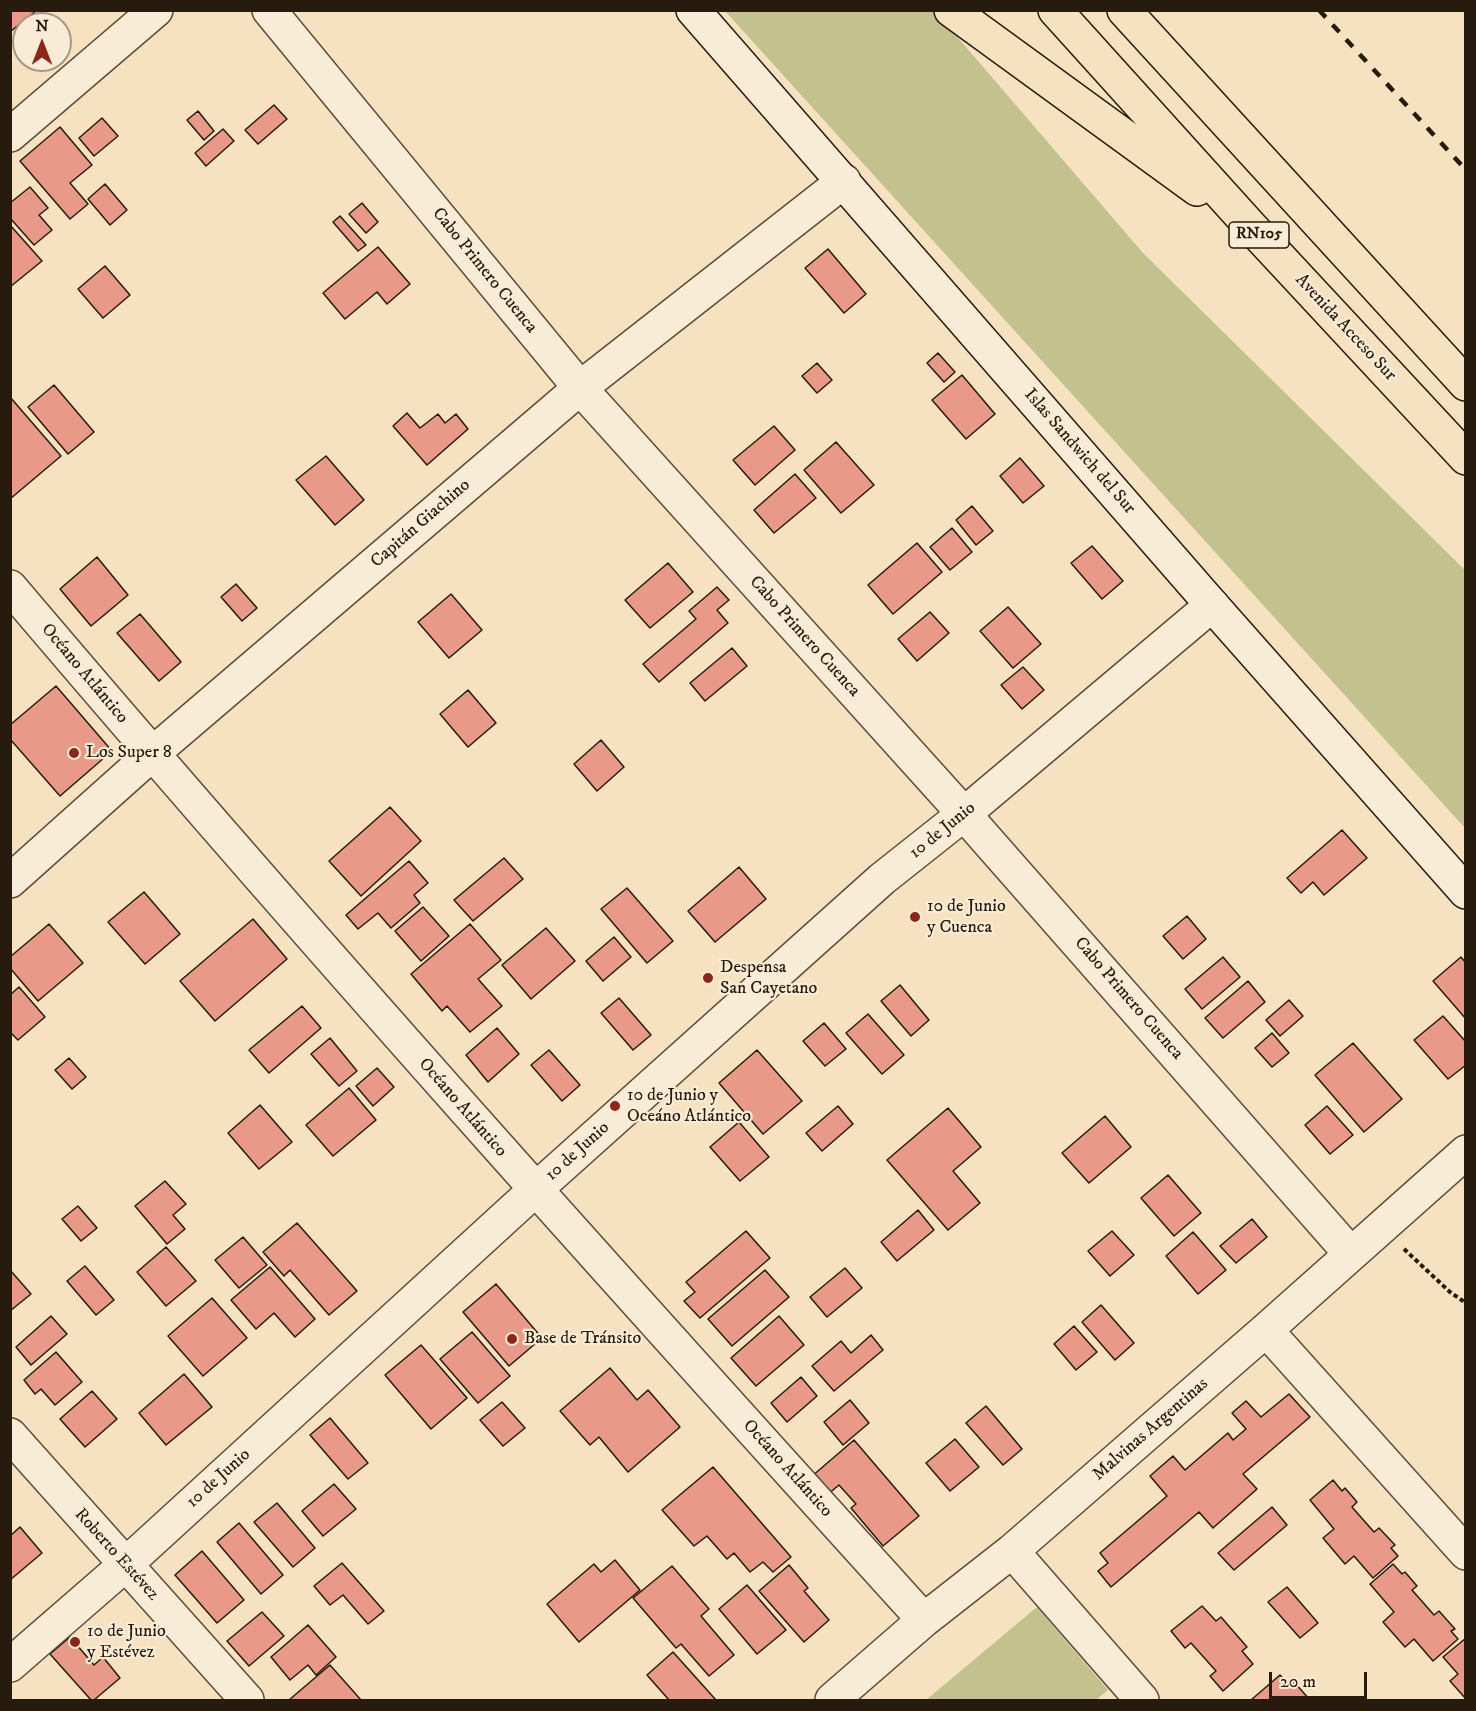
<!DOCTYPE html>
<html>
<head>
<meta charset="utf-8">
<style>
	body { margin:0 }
	#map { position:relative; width:1476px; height:1711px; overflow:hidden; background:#f6e1c1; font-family:"IM FELL DW Pica",serif }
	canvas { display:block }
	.frame { position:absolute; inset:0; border:12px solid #271b0d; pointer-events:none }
	.north { position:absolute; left:12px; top:12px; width:60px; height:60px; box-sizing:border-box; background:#f9ecd7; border:2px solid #a59886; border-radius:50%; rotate:0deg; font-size:16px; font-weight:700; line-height:24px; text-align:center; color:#271b0d }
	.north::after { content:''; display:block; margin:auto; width:21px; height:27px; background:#8f2418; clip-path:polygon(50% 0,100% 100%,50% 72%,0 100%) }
	.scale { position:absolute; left:1269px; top:1672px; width:98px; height:27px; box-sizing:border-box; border:3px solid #271b0d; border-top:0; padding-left:8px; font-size:18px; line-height:21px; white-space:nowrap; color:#271b0d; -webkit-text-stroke:4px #f9ecd7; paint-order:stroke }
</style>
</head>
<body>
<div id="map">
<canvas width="1476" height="1711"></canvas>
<div class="frame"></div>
<div class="north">N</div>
<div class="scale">20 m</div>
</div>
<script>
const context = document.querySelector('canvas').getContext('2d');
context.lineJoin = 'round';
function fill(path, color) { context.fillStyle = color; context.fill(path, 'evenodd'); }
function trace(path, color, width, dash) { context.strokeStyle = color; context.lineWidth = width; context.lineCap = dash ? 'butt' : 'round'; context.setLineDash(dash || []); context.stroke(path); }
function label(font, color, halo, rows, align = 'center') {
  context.font = font + ' "IM FELL DW Pica",serif'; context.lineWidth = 4.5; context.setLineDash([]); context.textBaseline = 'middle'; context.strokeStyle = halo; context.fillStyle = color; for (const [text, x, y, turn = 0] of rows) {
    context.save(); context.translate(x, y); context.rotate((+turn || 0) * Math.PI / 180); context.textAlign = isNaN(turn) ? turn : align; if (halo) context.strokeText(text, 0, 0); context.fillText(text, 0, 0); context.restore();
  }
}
fill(new Path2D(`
	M 725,11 L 935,11 L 1143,253 L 1465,570 L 1465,828 Z
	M 1037,1607 L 1108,1690 L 1096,1700 L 926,1700 Z`), '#c3c18e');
const building = new Path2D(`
	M 10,10 L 37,10 L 10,32 Z
	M 274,105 L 287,119 L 258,144 L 245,130 Z
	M 198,111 L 214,131 L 204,140 L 187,120 Z
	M 102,118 L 118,136 L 94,156 L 79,138 Z
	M 60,127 L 92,165 L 70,183 L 88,204 L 70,219 L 20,161 Z
	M 223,129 L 234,141 L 206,166 L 195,153 Z
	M 105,184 L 127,210 L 110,225 L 88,199 Z
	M 30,187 L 48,208 L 39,215 L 52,230 L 34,245 L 10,218 L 10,203 Z
	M 362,203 L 378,222 L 366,233 L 349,214 Z
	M 340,216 L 366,245 L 358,251 L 333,222 Z
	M 10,225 L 42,261 L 10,287 Z
	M 378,247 L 410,284 L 387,304 L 377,292 L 345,319 L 323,293 Z
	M 828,249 L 866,294 L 844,313 L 805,268 Z
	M 105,266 L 130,295 L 103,318 L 78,289 Z
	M 938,353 L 955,372 L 944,382 L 927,363 Z
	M 817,363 L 832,380 L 817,393 L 802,376 Z
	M 962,375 L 995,414 L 966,439 L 932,400 Z
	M 54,385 L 94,432 L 68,454 L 28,407 Z
	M 10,397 L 61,456 L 10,499 Z
	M 407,413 L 420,428 L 438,414 L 445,423 L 456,414 L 468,429 L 427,465 L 393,426 Z
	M 774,426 L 795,450 L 755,485 L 733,460 Z
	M 836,442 L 874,485 L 841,513 L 804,470 Z
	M 326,456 L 364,500 L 335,525 L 296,480 Z
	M 1020,458 L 1044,486 L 1023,503 L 1000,476 Z
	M 795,474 L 816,498 L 774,533 L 754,510 Z
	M 972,506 L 993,531 L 976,545 L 956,520 Z
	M 952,528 L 972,552 L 950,570 L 930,547 Z
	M 917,543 L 942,572 L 893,614 L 868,585 Z
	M 1092,546 L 1123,581 L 1102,599 L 1071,563 Z
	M 97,557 L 128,595 L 91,626 L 60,589 Z
	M 668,563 L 693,592 L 650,628 L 625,600 Z
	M 236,584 L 257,608 L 242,621 L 221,597 Z
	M 717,587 L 729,600 L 717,610 L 728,623 L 659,682 L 643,664 L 696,619 L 689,611 Z
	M 451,594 L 482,630 L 449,658 L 418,622 Z
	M 1008,607 L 1041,644 L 1013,668 L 980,631 Z
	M 930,612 L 949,633 L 917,661 L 898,639 Z
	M 140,614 L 181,662 L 159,681 L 117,633 Z
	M 732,648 L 747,666 L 705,701 L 690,683 Z
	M 1023,667 L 1044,690 L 1022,709 L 1001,685 Z
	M 56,686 L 112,751 L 60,796 L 10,739 L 10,725 Z
	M 468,690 L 496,723 L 468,747 L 440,714 Z
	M 601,740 L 624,767 L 597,791 L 574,764 Z
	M 390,807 L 421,841 L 361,896 L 329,861 Z
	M 1342,830 L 1367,858 L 1324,895 L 1313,882 L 1301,893 L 1287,878 Z
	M 504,858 L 523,879 L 473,921 L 454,900 Z
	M 409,861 L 428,883 L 414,895 L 420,903 L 391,928 L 378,913 L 358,929 L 346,915 Z
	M 739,867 L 766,899 L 715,942 L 688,911 Z
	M 627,888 L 673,941 L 647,963 L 601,909 Z
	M 144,892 L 180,934 L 145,964 L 108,922 Z
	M 423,907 L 449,936 L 421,961 L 395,931 Z
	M 1187,916 L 1206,939 L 1183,959 L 1163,936 Z
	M 253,919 L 287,959 L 215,1021 L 180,981 Z
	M 49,924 L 83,963 L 38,1001 L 10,968 L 10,957 Z
	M 470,924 L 501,960 L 478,979 L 502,1006 L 470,1032 L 447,1006 L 442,1011 L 411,974 Z
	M 546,928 L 575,961 L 531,999 L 502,965 Z
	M 614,937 L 631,957 L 603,981 L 586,961 Z
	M 1223,957 L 1240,977 L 1202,1009 L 1185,989 Z
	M 1461,957 L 1466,963 L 1466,1019 L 1433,981 Z
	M 1248,981 L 1265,1002 L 1223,1038 L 1205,1018 Z
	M 900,985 L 929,1020 L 911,1036 L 881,1001 Z
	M 19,987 L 45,1017 L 18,1040 L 10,1032 L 10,995 Z
	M 619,998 L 651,1035 L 633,1050 L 601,1013 Z
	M 1289,1000 L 1303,1016 L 1280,1036 L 1266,1020 Z
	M 302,1006 L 321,1028 L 269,1073 L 249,1050 Z
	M 868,1014 L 904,1055 L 882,1074 L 846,1033 Z
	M 1443,1016 L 1466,1042 L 1466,1065 L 1448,1079 L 1414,1040 Z
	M 824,1023 L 846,1049 L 825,1066 L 803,1041 Z
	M 497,1028 L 519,1054 L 488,1082 L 466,1055 Z
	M 1272,1033 L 1289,1053 L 1272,1067 L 1255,1048 Z
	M 330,1038 L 357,1071 L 339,1086 L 311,1054 Z
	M 1353,1043 L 1402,1099 L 1364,1132 L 1315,1075 Z
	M 549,1050 L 580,1085 L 562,1101 L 531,1065 Z
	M 757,1050 L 802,1101 L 763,1134 L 719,1083 Z
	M 69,1058 L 86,1077 L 72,1089 L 55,1070 Z
	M 377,1068 L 394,1087 L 373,1106 L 356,1086 Z
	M 349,1088 L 376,1120 L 333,1156 L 306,1125 Z
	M 260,1105 L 292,1142 L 259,1169 L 228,1133 Z
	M 838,1106 L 853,1124 L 822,1151 L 806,1133 Z
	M 1327,1106 L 1353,1135 L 1330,1154 L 1305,1125 Z
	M 948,1108 L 981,1147 L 953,1171 L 980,1203 L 948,1230 L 887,1160 Z
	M 1105,1116 L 1131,1147 L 1089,1183 L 1062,1153 Z
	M 739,1122 L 769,1157 L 740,1181 L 710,1147 Z
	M 1168,1175 L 1201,1213 L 1174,1236 L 1141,1198 Z
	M 165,1181 L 186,1204 L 173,1215 L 185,1229 L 167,1244 L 135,1206 Z
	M 78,1206 L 97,1228 L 81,1241 L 62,1219 Z
	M 918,1210 L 934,1230 L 897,1261 L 881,1242 Z
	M 1252,1219 L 1267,1237 L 1236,1263 L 1220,1246 Z
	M 297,1223 L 357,1291 L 329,1315 L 290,1270 L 284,1276 L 263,1252 Z
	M 746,1231 L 770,1258 L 700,1318 L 684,1301 L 695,1292 L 686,1282 Z
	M 1112,1231 L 1134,1255 L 1110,1276 L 1088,1251 Z
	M 1193,1232 L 1226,1270 L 1198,1294 L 1166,1256 Z
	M 243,1237 L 267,1265 L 239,1288 L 215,1260 Z
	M 166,1247 L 196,1281 L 166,1306 L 137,1272 Z
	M 85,1266 L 114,1300 L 96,1315 L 67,1281 Z
	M 270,1267 L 315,1319 L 295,1337 L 274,1313 L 256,1329 L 231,1300 Z
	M 845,1268 L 862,1288 L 827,1317 L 810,1297 Z
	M 10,1270 L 31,1294 L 10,1311 Z
	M 765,1270 L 789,1297 L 732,1346 L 708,1319 Z
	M 496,1284 L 542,1338 L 509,1366 L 463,1312 Z
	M 212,1298 L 247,1338 L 203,1376 L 168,1336 Z
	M 1101,1305 L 1134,1343 L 1115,1360 L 1082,1322 Z
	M 51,1316 L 67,1334 L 31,1365 L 16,1347 Z
	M 779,1316 L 804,1345 L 756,1386 L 731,1358 Z
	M 1074,1326 L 1097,1352 L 1076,1370 L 1054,1344 Z
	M 472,1332 L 510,1376 L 478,1403 L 440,1359 Z
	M 871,1335 L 883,1350 L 834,1391 L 812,1366 L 841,1341 L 851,1353 Z
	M 421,1345 L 467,1398 L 431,1429 L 385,1375 Z
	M 56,1352 L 82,1382 L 55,1405 L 41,1389 L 35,1394 L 24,1380 Z
	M 610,1368 L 637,1400 L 648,1390 L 680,1427 L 628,1472 L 599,1437 L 590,1445 L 560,1411 Z
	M 184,1374 L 212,1407 L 166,1445 L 139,1413 Z
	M 801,1377 L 817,1396 L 787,1422 L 771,1403 Z
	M 92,1391 L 117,1419 L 85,1447 L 60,1419 Z
	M 1289,1394 L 1310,1417 L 1243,1474 L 1257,1489 L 1213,1528 L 1199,1512 L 1111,1587 L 1098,1571 L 1108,1563 L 1100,1553 L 1167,1496 L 1150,1476 L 1173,1456 L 1185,1470 L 1228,1433 L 1233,1440 L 1246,1429 L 1232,1413 L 1246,1401 L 1261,1417 Z
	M 850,1400 L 869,1423 L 843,1445 L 824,1422 Z
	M 502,1402 L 525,1428 L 503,1446 L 480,1420 Z
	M 986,1406 L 1022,1449 L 1003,1465 L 966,1423 Z
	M 330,1418 L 368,1463 L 348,1479 L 310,1435 Z
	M 955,1439 L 979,1467 L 950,1491 L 926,1463 Z
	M 854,1440 L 919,1516 L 883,1546 L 851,1508 L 856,1504 L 839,1485 L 827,1495 L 811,1477 Z
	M 713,1467 L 791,1557 L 773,1572 L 763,1562 L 750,1572 L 734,1553 L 727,1559 L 707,1536 L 694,1546 L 662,1510 Z
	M 1333,1480 L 1342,1491 L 1345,1488 L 1357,1502 L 1352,1507 L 1374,1532 L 1379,1528 L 1395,1545 L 1391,1548 L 1398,1556 L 1373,1578 L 1354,1556 L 1345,1564 L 1323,1538 L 1334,1529 L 1310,1500 Z
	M 334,1484 L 356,1509 L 323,1536 L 302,1511 Z
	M 277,1503 L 315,1548 L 293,1567 L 254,1522 Z
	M 1272,1507 L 1287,1525 L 1234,1570 L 1218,1553 Z
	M 239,1523 L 283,1575 L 261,1594 L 217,1542 Z
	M 20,1527 L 42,1553 L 10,1580 L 10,1536 Z
	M 202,1551 L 244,1600 L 217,1623 L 175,1575 Z
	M 615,1560 L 640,1590 L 579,1642 L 547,1604 L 594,1564 L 601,1572 Z
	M 342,1563 L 384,1611 L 368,1624 L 343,1595 L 330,1605 L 314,1586 Z
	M 1393,1564 L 1402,1574 L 1405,1572 L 1417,1586 L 1412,1590 L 1434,1615 L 1439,1611 L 1455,1629 L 1451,1631 L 1458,1639 L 1433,1661 L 1414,1639 L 1405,1647 L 1383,1622 L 1394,1612 L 1370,1584 Z
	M 789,1565 L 808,1588 L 804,1591 L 829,1620 L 804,1642 L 759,1591 Z
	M 672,1566 L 709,1609 L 701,1616 L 734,1655 L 709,1676 L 681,1644 L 676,1648 L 633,1598 Z
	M 747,1585 L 786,1630 L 757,1654 L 719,1609 Z
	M 1287,1587 L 1318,1623 L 1300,1638 L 1268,1602 Z
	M 1202,1606 L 1216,1621 L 1221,1617 L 1247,1647 L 1242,1651 L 1253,1664 L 1223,1691 L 1210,1676 L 1216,1671 L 1191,1643 L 1185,1648 L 1171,1631 Z
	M 262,1612 L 284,1636 L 249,1666 L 227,1641 Z
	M 308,1625 L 336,1657 L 316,1675 L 308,1665 L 290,1680 L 271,1657 Z
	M 70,1637 L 94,1665 L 103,1657 L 120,1678 L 94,1700 L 91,1700 L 50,1654 Z
	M 1466,1638 L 1466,1699 L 1450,1681 L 1458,1674 L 1443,1657 Z
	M 673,1652 L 716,1700 L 669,1700 L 647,1675 Z
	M 330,1665 L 361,1700 L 289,1700 Z
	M 1280,1675 L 1289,1685 L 1294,1682 L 1310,1700 L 1251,1700 Z`);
fill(building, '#e89987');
trace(building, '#271b0d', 1.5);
const street = new Path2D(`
	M 269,10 L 580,388 L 964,814 L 1350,1253
	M 10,135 L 156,10
	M 10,587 C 308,938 615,1279 924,1620
	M 10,881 L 152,754 L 580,388 L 844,181
	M 1266,1330 L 1466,1553
	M 10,1435 L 247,1700
	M 1012,1551 L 1142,1700
	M 10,1665 L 125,1565 L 535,1190 L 882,879 L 964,814 L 1212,605
	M 832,1700 L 924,1620 L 1012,1551 L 1266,1330 L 1466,1152`);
const secondary = new Path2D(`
	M 693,10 L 1212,605 L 1466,892`);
const highway = new Path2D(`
	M 951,10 L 1197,189
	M 1055,10 L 1252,228 L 1466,458
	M 1124,10 L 1466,384`);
trace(street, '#5b4c3a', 36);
trace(secondary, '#271b0d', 36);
trace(highway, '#271b0d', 36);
trace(new Path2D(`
	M 1404,1249 L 1450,1292 L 1466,1303`), '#271b0d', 4, [4.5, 3]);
trace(street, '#f9ecd7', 33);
trace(secondary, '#f9ecd7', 33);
trace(highway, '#f6e1c1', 33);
trace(new Path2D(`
	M 1319,10 L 1466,170`), '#271b0d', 4.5, [10, 10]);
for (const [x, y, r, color] of [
	[74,753,6,"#8f2418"],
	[915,917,6,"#8f2418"],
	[708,978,6,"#8f2418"],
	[615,1106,6,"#8f2418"],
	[512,1339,6,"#8f2418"],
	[75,1642,6,"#8f2418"]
]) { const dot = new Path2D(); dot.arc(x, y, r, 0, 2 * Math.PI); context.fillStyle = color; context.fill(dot); trace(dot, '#f9ecd7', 2); }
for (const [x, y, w] of [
	[1259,235,60]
]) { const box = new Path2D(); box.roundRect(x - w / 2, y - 13, w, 26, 4.5); context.fillStyle = '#f9ecd7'; context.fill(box); trace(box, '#271b0d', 1.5); }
label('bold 16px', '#271b0d', null, [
	["RN105",1259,235]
]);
label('18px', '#271b0d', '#f9ecd7', [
	["Cabo Primero Cuenca",484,271,51],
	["Avenida Acceso Sur",1345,328,47],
	["Islas Sandwich del Sur",1079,452,49],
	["Capitán Giachino",421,524,-41],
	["Cabo Primero Cuenca",804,637,48],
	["Océano Atlántico",84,674,50],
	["10 de Junio",943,831,-39],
	["Cabo Primero Cuenca",1128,999,49],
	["Océano Atlántico",462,1108,49],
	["10 de Junio",578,1152,-42],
	["Malvinas Argentinas",1151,1430,-41],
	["Océano Atlántico",787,1469,48],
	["10 de Junio",219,1479,-42],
	["Roberto Estévez",116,1555,48]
]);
label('18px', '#271b0d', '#f9ecd7', [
	["Los Super 8",86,753],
	["10 de Junio",927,907],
	["y Cuenca",927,928],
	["Despensa",720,968],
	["San Cayetano",720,989],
	["10 de Junio y",627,1096],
	["Oceáno Atlántico",627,1117],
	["Base de Tránsito",524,1339],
	["10 de Junio",87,1632],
	["y Estévez",87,1653]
], 'left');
</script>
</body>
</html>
